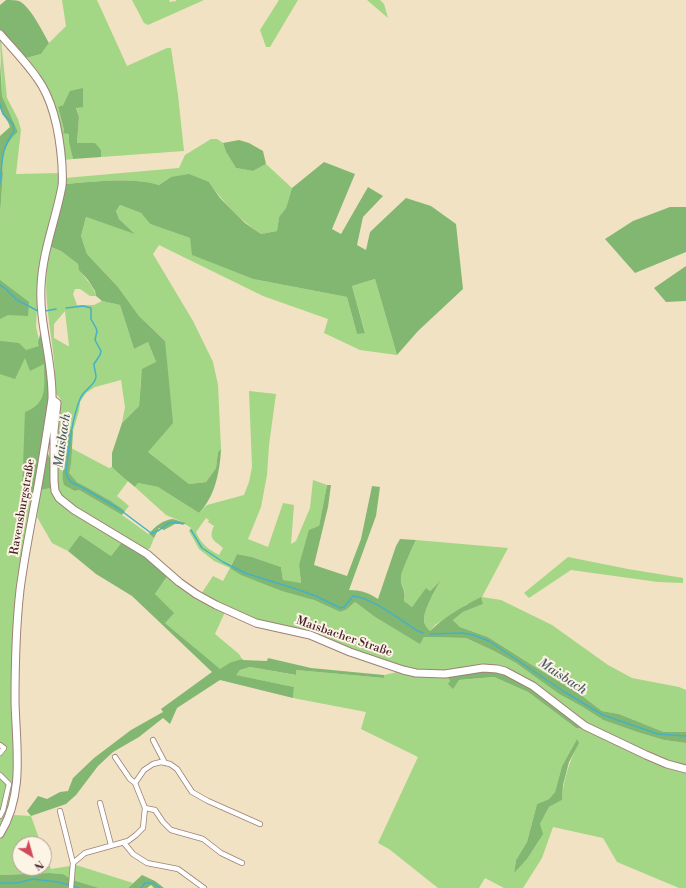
<!DOCTYPE html>
<html>
<head>
<meta charset="utf-8">
<style>
	body { margin:0 }
	#map { position:relative; width:686px; height:888px; overflow:hidden; background:#f1e2c3; font-family:"Libre Bodoni",serif }
	canvas { display:block }
	.north { position:absolute; left:12px; top:836px; width:40px; height:40px; box-sizing:border-box; background:#fcf5e5; border:1px solid #b59f9b; border-radius:50%; rotate:143deg; font-size:11px; font-weight:700; line-height:16px; text-align:center; color:#4a1f2b }
	.north::after { content:''; display:block; margin:auto; width:14px; height:18px; background:#d1495b; clip-path:polygon(50% 0,100% 100%,50% 72%,0 100%) }
</style>
</head>
<body>
<div id="map">
<canvas width="686" height="888"></canvas>
<div class="north">N</div>
</div>
<script>
const context = document.querySelector('canvas').getContext('2d');
context.lineJoin = 'round';
function fill(path, color) { context.fillStyle = color; context.fill(path, 'evenodd'); }
function trace(path, color, width, dash) { context.strokeStyle = color; context.lineWidth = width; context.lineCap = dash ? 'butt' : 'round'; context.setLineDash(dash || []); context.stroke(path); }
function label(font, color, halo, rows, align = 'center') {
  context.font = font + ' "Libre Bodoni",serif'; context.lineWidth = 4; context.setLineDash([]); context.textBaseline = 'middle'; context.strokeStyle = halo; context.fillStyle = color; for (const [text, x, y, turn = 0] of rows) {
    context.save(); context.translate(x, y); context.rotate((+turn || 0) * Math.PI / 180); context.textAlign = isNaN(turn) ? turn : align; if (halo) context.strokeText(text, 0, 0); context.fillText(text, 0, 0); context.restore();
  }
}
fill(new Path2D(`
	M 62,0 L 97,0 L 127,66 L 167,48 L 171,48 L 178,95 L 184,151 L 101,157 L 101,150 L 77,143 L 79,117 L 71,91 L 63,105 L 58,107 L 64,130 L 63,133 L 69,133 C 69,142 72,150 73,159 L 64,160 C 60,132 58,102 42,78 C 37,71 32,65 26,58 L 41,54 L 49,43 L 66,26 Z
	M 132,0 L 169,0 L 170,2 L 176,1 L 176,0 L 204,0 L 148,25 L 144,23 Z
	M 279,0 L 298,0 L 270,47 L 266,47 L 260,30 Z
	M 367,0 L 380,0 L 384,4 L 388,18 Z
	M 0,39 L 1,40 L 7,98 L 18,119 L 21,130 L 16,174 L 61,173 L 59,192 L 45,250 L 37,307 L 36,327 L 44,362 L 48,404 L 24,549 L 13,645 L 15,771 L 12,791 L 6,815 L 0,826 L 0,215 L 3,173 C 0,158 7,141 18,132 L 2,96 Z
	M 211,139 L 217,139 L 223,143 L 226,152 L 236,168 L 253,171 L 266,164 L 292,188 L 286,208 L 279,217 L 277,231 L 261,234 C 239,219 224,203 209,182 L 171,177 L 159,185 C 132,177 94,182 65,184 L 65,178 L 179,168 L 185,155 Z
	M 120,205 L 141,213 L 150,224 L 190,238 L 193,255 L 253,279 L 347,297 L 357,334 L 365,332 L 352,286 L 375,279 L 397,355 L 360,350 L 324,333 L 328,319 L 263,296 L 159,245 L 153,254 L 193,321 L 213,362 L 218,385 L 221,449 L 218,452 L 216,468 L 206,482 L 189,484 L 148,452 L 165,341 L 139,316 L 118,287 L 87,254 L 81,236 L 86,217 L 134,233 L 119,219 L 116,211 Z
	M 51,247 L 61,251 L 78,264 C 80,276 93,283 96,296 L 90,296 L 80,289 L 75,289 L 73,294 L 77,305 L 94,305 L 102,301 L 120,305 L 134,349 L 148,342 L 156,362 L 141,379 L 139,406 L 122,423 L 125,407 L 121,380 L 95,387 L 86,393 L 80,402 L 79,411 L 73,431 L 70,429 L 63,434 C 66,447 65,459 62,471 L 75,491 L 79,490 L 122,515 L 154,538 L 150,548 L 146,551 L 66,503 L 64,507 L 122,542 L 111,556 L 80,535 L 68,551 L 52,543 L 37,517 L 40,490 L 50,488 L 57,419 L 61,402 L 60,398 L 55,393 C 58,344 37,296 51,247 ZM 65,311 L 69,346 L 68,346 L 54,338 L 54,324 Z
	M 249,391 L 276,394 L 269,445 L 267,475 L 261,507 L 248,539 L 268,547 L 283,503 L 294,505 L 291,544 L 296,541 L 310,508 L 313,480 L 327,485 L 319,526 L 299,565 L 301,584 L 283,580 L 281,567 L 252,557 L 237,554 L 230,567 L 314,600 L 340,612 L 346,610 L 355,602 L 375,617 L 420,643 L 424,637 L 466,638 L 494,651 L 516,663 L 559,694 L 581,706 L 603,720 L 637,732 L 664,740 L 686,743 L 686,768 L 676,765 L 583,723 L 519,676 L 459,670 L 419,672 L 259,622 L 201,594 L 213,576 L 223,581 L 230,568 L 214,561 L 199,549 L 189,531 L 191,528 L 185,524 L 185,523 L 166,515 L 135,487 L 138,483 L 158,487 L 199,513 L 207,505 L 244,495 L 249,482 L 252,467 ZM 206,518 L 209,520 L 208,522 L 214,526 C 208,539 214,540 223,548 L 219,555 C 209,550 200,543 196,532 Z
	M 71,448 L 109,468 L 112,467 L 118,473 L 128,481 L 117,496 L 129,506 L 125,511 C 119,508 115,503 109,500 C 96,492 78,486 68,473 L 71,464 Z
	M 416,540 L 508,548 L 482,597 L 501,600 L 552,625 L 608,665 L 632,678 L 679,687 L 686,690 L 686,732 L 664,732 L 619,714 L 602,711 L 581,695 L 532,665 L 488,637 L 460,627 L 453,620 L 463,612 L 483,604 L 467,604 L 435,625 L 430,631 C 427,628 424,624 424,619 C 424,609 435,592 439,582 L 430,591 L 426,589 L 412,607 L 404,601 C 408,588 400,588 401,577 C 401,573 414,543 416,540 Z
	M 568,557 L 628,569 L 683,578 L 683,583 L 658,582 L 571,570 L 529,598 L 524,593 Z
	M 168,575 L 225,612 L 215,634 L 239,654 L 242,659 L 231,662 L 220,670 L 165,623 L 155,594 Z
	M 250,667 L 295,675 L 296,670 L 384,678 L 384,675 L 393,673 L 396,672 L 431,676 L 447,676 L 450,681 L 494,677 L 528,692 L 576,728 L 586,729 L 686,771 L 686,888 L 679,888 L 617,862 L 603,838 L 553,827 L 542,858 L 523,888 L 504,888 L 485,878 L 479,888 L 438,888 L 389,849 L 378,843 L 418,757 L 361,729 L 366,712 L 293,698 L 294,687 L 235,675 L 240,670 ZM 577,739 L 578,743 C 570,762 563,779 562,800 L 549,807 L 540,824 L 532,850 L 527,859 L 514,872 L 516,860 L 527,842 L 537,804 L 549,799 L 555,792 L 562,766 Z
	M 14,815 L 31,816 L 41,844 L 20,844 L 20,868 L 44,868 L 44,851 L 51,869 L 76,865 L 133,883 L 128,888 L 99,888 L 73,880 L 63,874 L 49,873 L 0,875 L 0,839 Z`), '#a3d685');
fill(new Path2D(`
	M 6,0 C 10,0 16,0 19,1 C 30,6 43,32 49,43 L 41,54 L 26,58 L 0,30 L 0,5 Z
	M 0,60 L 2,96 L 18,132 C 7,141 0,158 3,173 L 0,215 L 0,136 L 10,127 C 8,120 2,115 0,108 Z
	M 83,88 L 83,107 L 76,108 L 79,117 L 77,143 L 95,143 L 101,150 L 101,157 L 73,159 L 69,142 L 69,134 L 63,133 L 64,130 L 58,107 L 63,105 L 70,91 Z
	M 239,140 L 249,143 L 263,151 L 266,164 L 253,171 L 236,168 L 226,152 L 223,143 Z
	M 324,162 L 355,174 L 332,229 L 341,234 L 368,187 L 383,196 L 363,217 L 357,245 L 366,250 L 370,232 L 406,198 L 431,206 L 456,224 L 463,289 L 418,331 L 397,355 L 375,279 L 352,286 L 365,333 L 357,334 L 347,297 L 253,279 L 192,255 L 190,238 L 150,224 L 141,213 L 120,205 L 116,211 L 119,219 L 135,234 L 86,217 L 81,236 L 87,254 L 118,287 L 139,316 L 165,341 L 173,423 L 148,452 L 189,484 L 206,482 L 216,468 L 218,452 L 221,449 C 220,471 215,497 199,513 L 158,487 L 138,483 L 135,487 L 118,473 L 112,467 L 112,453 L 122,423 L 139,406 L 142,369 L 156,362 L 148,342 L 134,349 L 120,305 L 102,301 L 96,296 L 95,291 L 88,280 L 79,270 L 78,264 L 61,251 L 51,247 L 65,184 C 94,182 132,177 159,185 L 171,177 L 189,174 L 209,182 L 220,198 L 245,223 L 261,234 L 277,231 L 279,217 L 286,208 L 292,188 Z
	M 670,207 L 686,207 L 686,252 L 635,273 L 605,239 L 633,221 Z
	M 686,266 L 686,301 L 666,302 L 654,288 Z
	M 0,280 L 29,302 L 28,316 L 8,315 L 0,319 Z
	M 41,331 L 50,395 L 33,500 L 22,493 L 25,412 C 49,403 44,385 44,364 L 30,371 L 25,358 L 15,379 L 0,374 L 0,341 L 19,343 L 26,350 L 39,346 L 38,342 Z
	M 70,429 L 73,431 L 71,464 L 69,473 L 77,482 L 111,501 L 125,511 L 122,515 L 79,490 L 75,491 L 64,485 C 60,471 66,460 65,446 C 65,441 62,435 65,430 Z
	M 46,449 L 51,461 L 53,486 L 51,488 L 40,490 Z
	M 327,485 L 331,485 L 328,507 L 314,565 L 347,576 L 361,539 L 372,486 L 380,487 L 376,516 L 349,590 C 361,590 369,593 378,599 L 396,546 L 400,539 L 416,540 C 414,543 401,573 401,577 C 400,588 407,588 404,601 L 412,607 L 426,588 L 430,591 L 440,581 C 435,591 424,609 424,620 C 424,624 427,628 430,631 C 444,617 463,606 481,597 L 483,604 L 463,612 L 453,620 L 460,627 L 488,637 L 532,665 L 581,695 L 602,711 L 619,714 L 664,732 L 686,732 L 686,743 L 664,740 L 637,732 L 603,720 L 581,706 L 559,694 L 516,663 L 494,651 L 466,638 L 424,637 L 420,644 L 375,617 L 355,602 L 346,610 L 340,612 L 314,600 L 282,591 L 241,575 L 230,568 L 237,554 L 252,557 L 281,567 L 283,580 L 301,583 L 299,565 L 309,530 L 319,526 Z
	M 173,519 L 186,523 L 185,524 L 175,524 L 164,530 L 159,528 L 154,538 L 149,534 C 155,526 163,520 173,519 Z
	M 80,535 L 111,556 L 122,542 L 146,557 L 168,575 L 155,594 L 174,613 L 165,623 L 220,669 L 231,662 L 242,659 L 243,660 L 267,661 L 268,658 L 311,668 L 384,675 L 384,678 L 296,670 L 296,675 L 250,667 L 240,670 L 236,675 L 294,687 L 293,698 L 220,680 L 177,708 L 170,724 L 163,718 L 139,737 L 113,752 L 98,766 L 76,795 L 66,804 L 31,816 L 27,811 L 38,796 L 47,799 L 60,792 L 68,791 L 73,778 L 94,758 L 131,730 L 163,712 L 161,709 L 212,672 L 132,596 L 96,574 L 68,551 Z
	M 486,669 L 514,677 L 586,729 L 576,728 L 528,692 L 494,677 L 459,680 L 453,689 L 448,684 L 450,681 L 447,676 Z
	M 577,739 L 579,743 L 569,762 L 563,785 L 562,800 L 549,807 L 540,824 L 543,834 L 527,859 L 514,873 L 516,860 L 527,842 L 537,804 L 549,799 L 555,792 L 562,766 Z
	M 49,873 L 63,874 L 73,880 L 99,888 L 0,888 L 0,875 Z
	M 142,875 L 155,881 L 164,888 L 154,888 L 151,885 L 147,888 L 128,888 Z`), '#82b772');
trace(new Path2D(`
	M 0,104 L 3,114 L 13,124 L 14,131 C 0,151 3,160 0,183
	M 0,285 L 6,289 L 17,300 L 38,311
	M 66,308 L 83,306 L 91,308 L 91,319 L 96,328 L 97,331 L 95,340 L 101,351 L 100,355 L 94,364 C 94,368 96,373 96,377 C 95,386 83,390 80,399 C 71,422 69,448 66,472 L 68,478 L 71,482 L 85,489 L 119,509 L 151,533 C 164,533 163,517 183,524
	M 45,311 L 56,309
	M 191,530 L 202,548 L 223,562 L 245,573 L 296,589 L 316,596 L 340,608 L 344,607 L 353,596 C 371,597 402,621 418,631 L 423,633
	M 430,634 L 462,633 L 473,635 L 489,641 L 563,691 L 603,715 L 658,734 L 686,736
	M 0,883 L 17,883 L 33,879 L 57,882 L 69,885
	M 73,886 L 79,888
	M 141,888 L 145,883 L 153,883 L 160,888`), '#46b1c4', 1.5);
const street = new Path2D(`
	M 153,740 L 165,763
	M 0,745 L 4,748 L 0,753
	M 115,757 L 130,779 L 135,783
	M 0,775 L 9,784 L 3,810 L 0,816
	M 100,803 L 111,845
	M 145,808 L 155,810 L 163,822 L 171,830 L 203,839 L 221,853 L 242,863
	M 60,811 L 73,863
	M 124,843 L 133,854 L 147,863 L 178,869 L 204,888
	M 71,888 L 73,863 L 85,853 L 128,841 L 136,835 L 143,828 L 145,808 L 135,783 L 144,770 L 153,764 L 161,762 L 170,764 L 177,769 L 192,792 L 208,801 L 260,824`);
const secondary = new Path2D(`
	M 0,34 C 12,48 26,62 37,78 C 54,101 60,137 62,165 C 62,172 63,179 62,186 C 56,219 42,253 41,287 C 39,325 53,361 52,399 C 47,432 42,464 36,497 C 30,528 24,559 20,590 C 16,626 15,664 15,701 C 16,746 25,794 0,834
	M 52,399 L 57,403 L 54,431 L 54,481 L 55,491 L 59,498 L 74,510 L 147,554 L 179,582 L 196,594 L 216,605 L 256,623 L 310,635 L 350,652 L 403,670 L 416,673 L 445,674 L 483,668 L 497,669 L 505,671 L 533,686 L 585,726 L 646,755 L 667,764 L 686,769`);
trace(street, '#9e8077', 6);
trace(secondary, '#9e8077', 9);
trace(street, '#fff', 4.5);
trace(secondary, '#fff', 7);
label('12px', '#4a1f2b', '#fcf5e5', [
	["Ravensburgstraße",23,507,-80],
	["Maisbacher Straße",344,637,19]
]);
label('italic 13px', '#485968', '#fcf5e5', [
	["Maisbach",63,441,-82],
	["Maisbach",562,677,33]
]);
</script>
</body>
</html>
